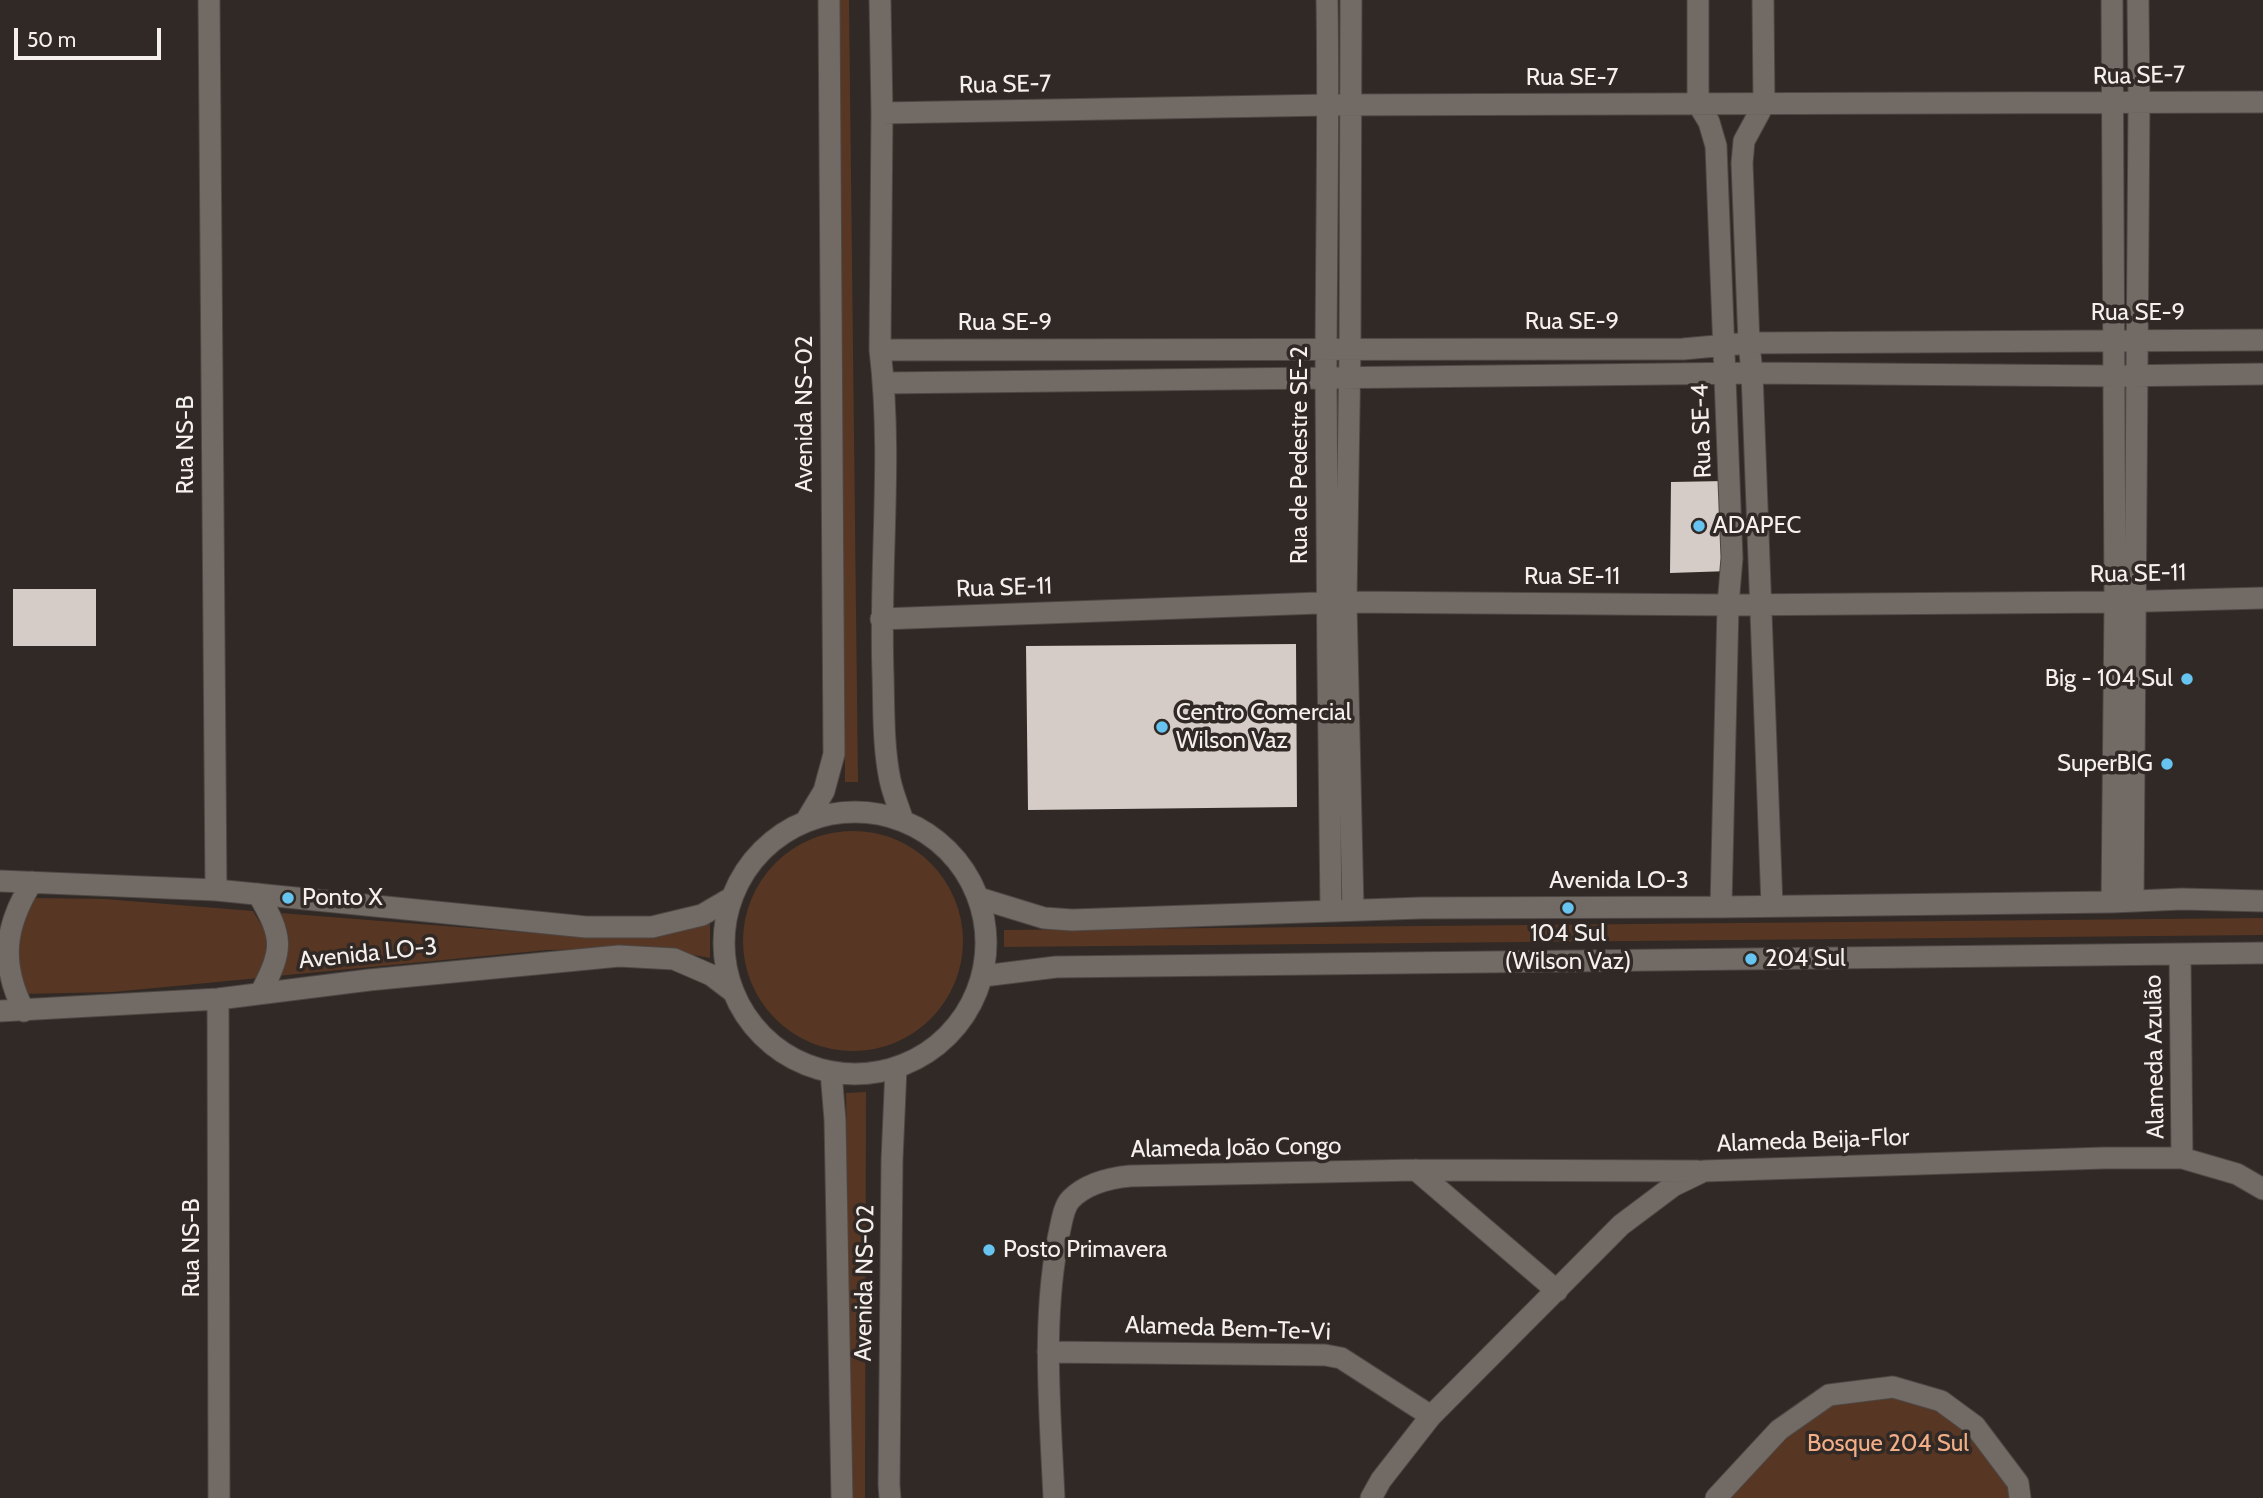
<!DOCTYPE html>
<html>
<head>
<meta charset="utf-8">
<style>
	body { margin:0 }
	#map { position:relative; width:2263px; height:1498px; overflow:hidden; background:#302925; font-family:Cabin,sans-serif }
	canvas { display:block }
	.scale { position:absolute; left:14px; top:28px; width:147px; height:32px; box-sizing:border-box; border:4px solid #f5f0ed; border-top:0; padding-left:9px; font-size:21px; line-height:24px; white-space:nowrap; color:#f5f0ed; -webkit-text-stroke:5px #302925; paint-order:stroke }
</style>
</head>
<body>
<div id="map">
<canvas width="2263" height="1498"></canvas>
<div class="scale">50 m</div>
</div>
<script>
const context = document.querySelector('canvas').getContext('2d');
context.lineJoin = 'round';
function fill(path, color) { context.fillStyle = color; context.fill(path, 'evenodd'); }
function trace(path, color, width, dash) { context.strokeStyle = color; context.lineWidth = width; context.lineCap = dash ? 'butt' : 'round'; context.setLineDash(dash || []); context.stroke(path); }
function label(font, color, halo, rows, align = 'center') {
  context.font = font + ' Cabin,sans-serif'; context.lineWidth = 7; context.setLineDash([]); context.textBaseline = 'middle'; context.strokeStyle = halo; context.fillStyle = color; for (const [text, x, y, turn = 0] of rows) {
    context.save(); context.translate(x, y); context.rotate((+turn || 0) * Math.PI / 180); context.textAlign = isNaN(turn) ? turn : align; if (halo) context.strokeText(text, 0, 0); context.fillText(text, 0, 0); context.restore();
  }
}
fill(new Path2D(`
	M 837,0 L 849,0 L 858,782 L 845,782 Z
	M743 941a110 110 0 1 1 220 0a110 110 0 1 1-220 0Z
	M 35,898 L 105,899 L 253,911 C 271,940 272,947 259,978 L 113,992 L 22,994 L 13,961 L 22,919 Z
	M 280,913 L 546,934 L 653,935 L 710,923 L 710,958 L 655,948 L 547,950 L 277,976 C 292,951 293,939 280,913 Z
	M 2263,918 L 2263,935 L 1004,947 L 1004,930 Z
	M 866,1092 L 865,1498 L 852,1498 L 846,1093 Z
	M 1893,1387 L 1941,1401 L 2020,1498 L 1716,1498 L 1829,1395 Z`), '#573623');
fill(new Path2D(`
	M 1725,481 L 1730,571 L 1670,573 L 1671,482 Z
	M 13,589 L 96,589 L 96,646 L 13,646 Z
	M 1296,644 L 1297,807 L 1028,810 L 1026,646 Z`), '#d6ccc7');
const minor = new Path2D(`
	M 209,0 L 216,890
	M 880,0 L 882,113 L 880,350 C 893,458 879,567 883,674 C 884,710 883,746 890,780 C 893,794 899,808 903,821
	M 1327,0 C 1329,127 1326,254 1326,381 C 1326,557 1329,734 1331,910
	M 1351,0 L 1350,348 L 1346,602 L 1353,909
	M 1698,0 L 1698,104 L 1709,122 L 1716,146 L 1732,558 L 1728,605 L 1721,907
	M 1763,0 L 1764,104 L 1744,141 L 1742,163 L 1749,343 L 1752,373 L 1772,906
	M 882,113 L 1328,105 L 2263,102
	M 880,350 L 1683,349 L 1749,343 L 2263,340
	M 884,383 L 1752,373 L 2114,376 L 2263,374
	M 881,619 L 1346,602 L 1728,605 L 2115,602 L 2263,598
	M724 943a131 131 0 1 1 262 0a131 131 0 1 1-262 0Z
	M 806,821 L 824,791 L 834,754 L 829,0
	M 0,881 L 216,890 L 586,927 L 652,927 L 702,915 L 731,898
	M 258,894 C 283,937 284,948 261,992
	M 979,898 L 1044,918 L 1072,920 L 1421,908 L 1721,907 L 2112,902 L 2182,899 L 2263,901
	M 2133,901 L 2139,102 L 2138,0
	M 2112,902 L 2115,602 L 2112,0
	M 2180,954 L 2182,1158
	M 983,976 L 1056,967 L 2263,953
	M 218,999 L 219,1498
	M 0,1011 L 218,999 L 369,980 L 619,956 L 674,959 L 711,975 L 732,991
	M 24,1011 C 0,964 4,927 32,882
	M 831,1072 L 835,1120 L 842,1498
	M 1416,1170 L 1557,1291
	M 1048,1352 L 1325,1355 L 1341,1358 L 1431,1416
	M 890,1498 L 889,1485 L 892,1160 L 896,1068
	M 1054,1498 C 1050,1409 1041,1316 1060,1229 C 1062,1220 1064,1206 1071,1199 C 1086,1184 1109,1178 1130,1176 L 1416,1170 L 1698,1171
	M 1371,1498 L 1381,1480 L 1431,1416 L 1621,1225 L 1673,1186 L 1704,1171 L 2104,1158 L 2182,1158 L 2237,1174 L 2263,1189
	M 1716,1498 L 1779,1430 L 1829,1395 L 1893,1387 L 1941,1401 L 1975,1426 L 2018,1483 L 2020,1498`);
trace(minor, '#4d4744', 23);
trace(minor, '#726a65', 21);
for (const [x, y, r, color] of [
	[1699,526,7,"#67c4f0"],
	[2187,679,7,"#67c4f0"],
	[1162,727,7,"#67c4f0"],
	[2167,764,7,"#67c4f0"],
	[288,898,7,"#67c4f0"],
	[1568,908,7,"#67c4f0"],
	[1751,959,7,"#67c4f0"],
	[989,1250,7,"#67c4f0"]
]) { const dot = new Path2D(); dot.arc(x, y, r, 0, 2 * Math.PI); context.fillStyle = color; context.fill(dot); trace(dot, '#302925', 2.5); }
label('24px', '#f5f0ed', '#302925', [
	["Rua SE-7",2139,76,-1],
	["Rua SE-7",1572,78],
	["Rua SE-7",1005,85,-1],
	["Rua SE-9",2138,313],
	["Rua SE-9",1572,322],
	["Rua SE-9",1005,323],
	["Avenida NS-02",805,414,-90],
	["Rua SE-4",1702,431,-92],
	["Rua NS-B",186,445,-90],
	["Rua de Pedestre SE-2",1300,455,-90],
	["Rua SE-11",2138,574,-1],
	["Rua SE-11",1572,577],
	["Rua SE-11",1004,588,-2],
	["Avenida LO-3",1619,881],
	["Avenida LO-3",368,954,-6],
	["Alameda Azulão",2155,1057,-91],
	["Alameda Beija-Flor",1813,1141,-2],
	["Alameda João Congo",1236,1148,-1],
	["Rua NS-B",192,1248,-90],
	["Avenida NS-02",865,1283,-89],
	["Alameda Bem-Te-Vi",1228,1329,2]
]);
label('24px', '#f5f0ed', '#302925', [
	["ADAPEC",1713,526],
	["Big - 104 Sul",2173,679,"right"],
	["Centro Comercial",1176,713],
	["Wilson Vaz",1176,741],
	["SuperBIG",2153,764,"right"],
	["Ponto X",302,898],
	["104 Sul",1568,934,"center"],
	["(Wilson Vaz)",1568,962,"center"],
	["204 Sul",1765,959],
	["Posto Primavera",1003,1250]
], 'left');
label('24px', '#f2ae87', '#302925', [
	["Bosque 204 Sul",1888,1444]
]);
</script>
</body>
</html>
